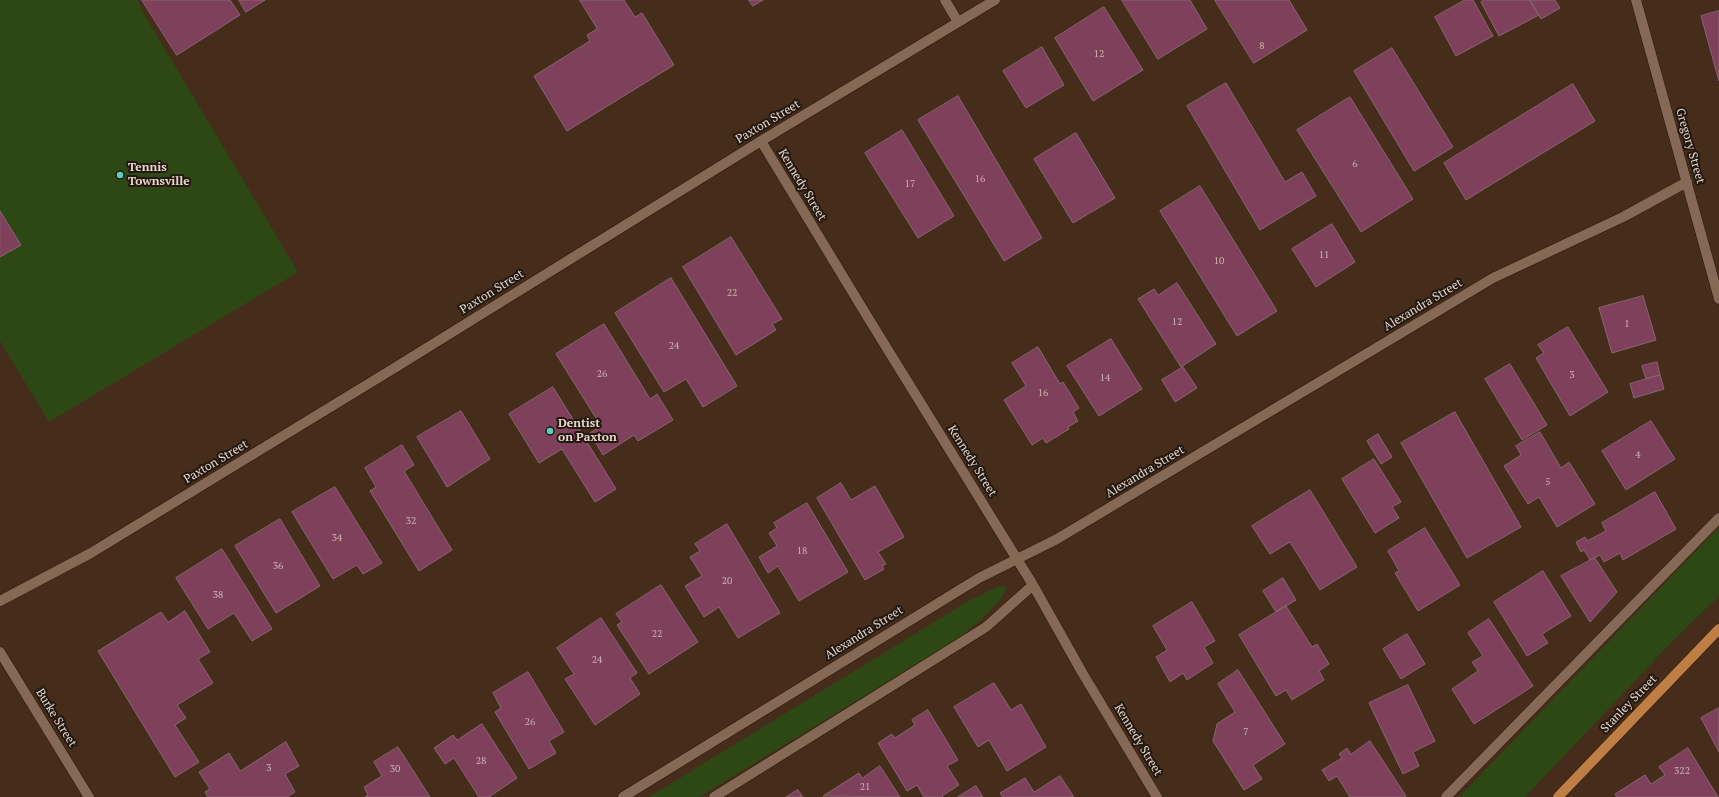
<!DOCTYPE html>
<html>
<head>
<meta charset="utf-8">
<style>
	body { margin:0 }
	canvas { display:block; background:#452c1b }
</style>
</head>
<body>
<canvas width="1719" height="797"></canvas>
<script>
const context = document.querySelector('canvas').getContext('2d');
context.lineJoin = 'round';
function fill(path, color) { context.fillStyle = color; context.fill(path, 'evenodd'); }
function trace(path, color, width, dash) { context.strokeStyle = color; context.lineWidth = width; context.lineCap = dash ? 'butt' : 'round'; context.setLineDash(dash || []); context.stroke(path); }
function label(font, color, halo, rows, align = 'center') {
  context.font = font + ' "PT Serif",serif'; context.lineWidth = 4; context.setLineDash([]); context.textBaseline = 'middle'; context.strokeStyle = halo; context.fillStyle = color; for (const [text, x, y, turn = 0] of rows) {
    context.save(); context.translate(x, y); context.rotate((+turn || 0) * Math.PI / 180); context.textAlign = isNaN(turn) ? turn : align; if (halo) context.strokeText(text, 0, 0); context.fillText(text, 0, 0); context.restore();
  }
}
fill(new Path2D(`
	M 0,0 L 138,0 L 141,9 L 298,272 L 49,422 L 0,341 Z
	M 1719,527 L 1719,596 L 1670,644 L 1525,797 L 1459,797 Z
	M 1003,586 L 1007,589 C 996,609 976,623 959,638 L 699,797 L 649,797 L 967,602 L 997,587 Z`), '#2e4815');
const building = new Path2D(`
	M 142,0 L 230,0 L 240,15 L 177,55 Z
	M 239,0 L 265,0 L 246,12 Z
	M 580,0 L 624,0 L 635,17 L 642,13 L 674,65 L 567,131 L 534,76 L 590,41 L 587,35 L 597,29 Z
	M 749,0 L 763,0 L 753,6 Z
	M 1122,0 L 1190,0 L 1207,29 L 1158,59 Z
	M 1215,0 L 1289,0 L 1307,30 L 1254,63 Z
	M 1465,0 L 1473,0 L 1493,36 L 1456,56 L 1435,17 Z
	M 1485,0 L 1530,0 L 1539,15 L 1499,36 L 1481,2 Z
	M 1531,0 L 1555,0 L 1560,8 L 1541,19 L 1530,1 Z
	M 1104,7 L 1143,70 L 1093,101 L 1055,38 Z
	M 1719,11 L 1719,81 L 1701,16 Z
	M 1042,47 L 1064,85 L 1026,108 L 1003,71 Z
	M 1392,48 L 1453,147 L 1414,171 L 1354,71 Z
	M 1226,83 L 1285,182 L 1302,172 L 1316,196 L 1260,230 L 1187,106 Z
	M 1573,84 L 1595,121 L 1466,200 L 1444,163 Z
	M 958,96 L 1042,238 L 1004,261 L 918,120 Z
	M 1350,97 L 1413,199 L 1361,232 L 1297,130 Z
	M 902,130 L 954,216 L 918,238 L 865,153 Z
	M 1076,133 L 1115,198 L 1073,223 L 1034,159 Z
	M 1200,186 L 1277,311 L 1237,336 L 1160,211 Z
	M 0,211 L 21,245 L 0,257 Z
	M 1332,224 L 1355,262 L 1316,287 L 1292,249 Z
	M 731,237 L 782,319 L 772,324 L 776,330 L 736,355 L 683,267 Z
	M 671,278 L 737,386 L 703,407 L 686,379 L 664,392 L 615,313 Z
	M 1177,283 L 1216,344 L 1181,367 L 1138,299 L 1154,289 L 1158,295 Z
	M 1643,296 L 1656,340 L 1612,353 L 1599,308 Z
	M 604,324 L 650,399 L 657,394 L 673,420 L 638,441 L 634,435 L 603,455 L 590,433 L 601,426 L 556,354 Z
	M 1568,327 L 1608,392 L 1570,416 L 1536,358 L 1544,353 L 1538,345 Z
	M 1111,339 L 1142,389 L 1099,416 L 1067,366 Z
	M 1038,347 L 1060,384 L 1063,382 L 1079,408 L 1073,412 L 1078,421 L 1068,427 L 1069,429 L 1046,443 L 1043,438 L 1032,445 L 1004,400 L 1026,386 L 1012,363 Z
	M 1657,362 L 1660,375 L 1646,379 L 1642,366 Z
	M 1510,364 L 1547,425 L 1522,440 L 1485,379 Z
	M 1183,367 L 1197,388 L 1175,402 L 1162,380 Z
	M 1660,375 L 1664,389 L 1634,398 L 1630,384 Z
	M 553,387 L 616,489 L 595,502 L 562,449 L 539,463 L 509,414 Z
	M 461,411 L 490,459 L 447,487 L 417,437 Z
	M 1455,412 L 1521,527 L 1467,558 L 1401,443 Z
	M 1651,421 L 1675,459 L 1626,490 L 1602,451 Z
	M 1540,432 L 1561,468 L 1569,462 L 1595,504 L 1557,527 L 1539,497 L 1528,504 L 1504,466 L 1521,455 L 1516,446 Z
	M 1378,434 L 1392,457 L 1381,464 L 1367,441 Z
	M 402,445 L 414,465 L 404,471 L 452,550 L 419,571 L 370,491 L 376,487 L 365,468 Z
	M 1374,459 L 1401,502 L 1392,507 L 1399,518 L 1375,533 L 1342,479 Z
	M 841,483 L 851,500 L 875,486 L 904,537 L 878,552 L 886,564 L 882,566 L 884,569 L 865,580 L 817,498 Z
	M 335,487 L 382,563 L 363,574 L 357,565 L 333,579 L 292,512 Z
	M 1310,490 L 1357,567 L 1320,590 L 1290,542 L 1270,554 L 1252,526 Z
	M 1655,492 L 1676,529 L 1623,560 L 1620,553 L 1604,562 L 1600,555 L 1590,560 L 1584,550 L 1581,552 L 1576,542 L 1585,537 L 1587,541 L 1606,531 L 1602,523 Z
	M 807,503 L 848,572 L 799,601 L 778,566 L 768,573 L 759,557 L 777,546 L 769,533 L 777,528 L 774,523 Z
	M 280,519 L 320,586 L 276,613 L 235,546 Z
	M 727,524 L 780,613 L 738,638 L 719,607 L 704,617 L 685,586 L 702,576 L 690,557 L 700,551 L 695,544 Z
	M 1425,528 L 1460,585 L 1418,611 L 1395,573 L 1399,571 L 1388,551 Z
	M 222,549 L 272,629 L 252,641 L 234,613 L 208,629 L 176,578 Z
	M 1595,558 L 1617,592 L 1590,622 L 1561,576 Z
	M 1543,571 L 1571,616 L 1542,634 L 1548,643 L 1527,656 L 1494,602 Z
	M 1283,578 L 1296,600 L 1276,612 L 1263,591 Z
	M 661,585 L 698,642 L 649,674 L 617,625 L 622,622 L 616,614 Z
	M 1192,602 L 1215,641 L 1204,647 L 1213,663 L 1187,680 L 1183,673 L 1170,682 L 1156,657 L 1167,650 L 1153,626 Z
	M 1286,606 L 1312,647 L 1317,644 L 1329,664 L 1319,671 L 1324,680 L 1292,700 L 1286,690 L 1276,696 L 1239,635 Z
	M 185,611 L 210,652 L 198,659 L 213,683 L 177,705 L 186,718 L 175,725 L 199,762 L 175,777 L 98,651 L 161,612 L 168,622 Z
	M 601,618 L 637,673 L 630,678 L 640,694 L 595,725 L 565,679 L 574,674 L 557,648 Z
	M 1489,619 L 1533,686 L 1474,724 L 1452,689 L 1478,671 L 1472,662 L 1483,656 L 1468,633 Z
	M 1407,634 L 1425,664 L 1401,679 L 1383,649 Z
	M 1238,670 L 1285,744 L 1253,765 L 1262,779 L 1244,790 L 1213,741 L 1217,724 L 1235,712 L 1218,684 Z
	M 528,672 L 564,732 L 549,741 L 556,753 L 529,769 L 495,712 L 501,708 L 493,693 Z
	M 994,683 L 1011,710 L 1021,704 L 1046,747 L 1007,771 L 989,740 L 978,747 L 954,707 Z
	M 1408,685 L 1435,741 L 1413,752 L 1419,766 L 1403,774 L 1369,703 Z
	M 1719,708 L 1719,752 L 1701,718 Z
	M 928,710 L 958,760 L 947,766 L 959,785 L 942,796 L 943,797 L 924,797 L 917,785 L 907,791 L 878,743 L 892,734 L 895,738 L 915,725 L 912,720 Z
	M 482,724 L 517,778 L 489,797 L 479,797 L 454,758 L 445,764 L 434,748 L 453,735 L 457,740 Z
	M 1370,741 L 1406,796 L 1405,797 L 1350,797 L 1337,776 L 1329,781 L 1322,770 L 1342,758 L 1339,754 L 1347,748 L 1351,754 Z
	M 286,742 L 299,766 L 285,774 L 295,792 L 287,797 L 208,797 L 205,792 L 210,789 L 199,772 L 229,753 L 240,771 Z
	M 398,747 L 430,797 L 365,797 L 368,795 L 364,787 L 382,776 L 374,762 Z
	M 1688,748 L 1718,797 L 1617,797 L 1615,794 L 1645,775 L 1651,784 L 1665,775 L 1659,767 Z
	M 880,766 L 900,797 L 823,796 L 859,773 L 862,778 Z
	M 1060,776 L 1074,797 L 1003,797 L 1000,793 L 1025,778 L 1034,792 Z
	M 976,786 L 983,797 L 958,797 Z
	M 798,790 L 803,797 L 786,797 Z`);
fill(building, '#7f405c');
trace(building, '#876572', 1);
const minor = new Path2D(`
	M 945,0 L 958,22
	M 1636,0 L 1719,299
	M 761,141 L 867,316 L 1033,585 L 1083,674 L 1157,797
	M 0,601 L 91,553 L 396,367 L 761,141 L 995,0
	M 0,652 L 89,797
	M 623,797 L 979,578 L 1057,539 L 1493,278 L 1623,217 L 1687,182
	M 714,797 L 986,627 L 1033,585
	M 1446,797 L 1719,518`);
const major = new Path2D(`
	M 1558,797 L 1719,629`);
trace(minor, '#2a1404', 11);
trace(major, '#2a1404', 11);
trace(minor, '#856855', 10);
trace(major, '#be7e44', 10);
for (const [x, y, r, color] of [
	[120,175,4,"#5acebd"],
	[550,431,4,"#5acebd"]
]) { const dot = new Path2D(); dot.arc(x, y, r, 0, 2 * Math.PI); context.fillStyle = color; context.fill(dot); trace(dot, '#231810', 1.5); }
label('10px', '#cdb1b0', null, [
	["8",1262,46],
	["12",1099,54],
	["6",1355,164],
	["16",980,179],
	["17",910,184],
	["11",1324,255],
	["10",1219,261],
	["22",732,293],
	["12",1177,322],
	["1",1627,324],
	["24",674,346],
	["26",602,374],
	["3",1572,375],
	["14",1105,378],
	["16",1043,393],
	["4",1638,455],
	["5",1548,482],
	["32",411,521],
	["34",337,538],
	["18",802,551],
	["36",278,566],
	["20",727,581],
	["38",218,595],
	["22",657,634],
	["24",597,660],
	["26",530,722],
	["7",1246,732],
	["28",481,761],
	["3",269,768],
	["30",395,769],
	["322",1682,771],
	["21",865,787]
]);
label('12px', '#e7d7cc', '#231810', [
	["Paxton Street",768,122,-31],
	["Gregory Street",1690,146,74],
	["Kennedy Street",802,185,59],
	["Paxton Street",492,292,-32],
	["Alexandra Street",1423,305,-31],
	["Kennedy Street",972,461,58],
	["Paxton Street",216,462,-31],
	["Alexandra Street",1145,472,-31],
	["Alexandra Street",864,633,-32],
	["Stanley Street",1629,704,-46],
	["Burke Street",56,718,58],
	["Kennedy Street",1138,740,59]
]);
label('bold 12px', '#e7d7cc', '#231810', [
	["Tennis",128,168],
	["Townsville",128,182],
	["Dentist",558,424],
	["on Paxton",558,438]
], 'left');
</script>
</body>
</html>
